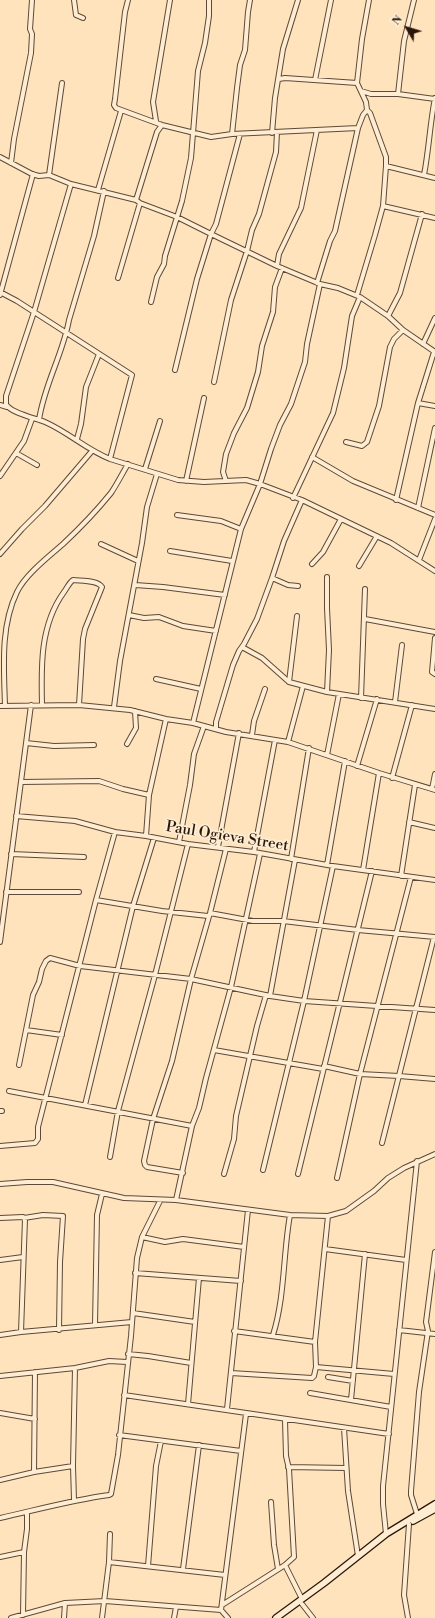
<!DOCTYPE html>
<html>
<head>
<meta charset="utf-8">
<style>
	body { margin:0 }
	#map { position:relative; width:435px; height:1618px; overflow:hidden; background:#fee3bc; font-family:"Libre Bodoni",serif }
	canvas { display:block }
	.north { position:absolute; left:387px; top:8px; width:40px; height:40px; -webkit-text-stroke:3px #feedd3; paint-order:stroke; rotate:308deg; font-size:11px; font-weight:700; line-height:16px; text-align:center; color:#291609 }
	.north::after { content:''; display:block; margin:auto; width:14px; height:18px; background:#291609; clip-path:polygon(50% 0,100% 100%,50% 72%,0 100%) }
</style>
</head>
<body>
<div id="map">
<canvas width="435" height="1618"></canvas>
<div class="north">N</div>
</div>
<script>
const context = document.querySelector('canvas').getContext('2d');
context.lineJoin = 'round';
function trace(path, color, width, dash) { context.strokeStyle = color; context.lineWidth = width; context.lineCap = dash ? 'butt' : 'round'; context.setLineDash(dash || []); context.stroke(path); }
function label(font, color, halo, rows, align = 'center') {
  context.font = font + ' "Libre Bodoni",serif'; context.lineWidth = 3.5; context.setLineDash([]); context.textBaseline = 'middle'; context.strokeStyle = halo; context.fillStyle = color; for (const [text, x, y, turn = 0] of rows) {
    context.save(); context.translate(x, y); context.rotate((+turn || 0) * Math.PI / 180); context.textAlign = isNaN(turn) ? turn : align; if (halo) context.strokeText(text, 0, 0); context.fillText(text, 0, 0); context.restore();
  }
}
const street = new Path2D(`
	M 74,0 L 76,15 L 83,18
	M 128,0 L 125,12 L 115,99 L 114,105 L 116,108 L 162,125 L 211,137 L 232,134 L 358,128
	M 279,79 L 285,78 L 357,83
	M 315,80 L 331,0
	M 361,91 L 371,94 L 398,94 L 435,99
	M 398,94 L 404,41 L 414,0
	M 156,121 L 153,102 L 170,0
	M 272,133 L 275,98 L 283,49 L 298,0
	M 232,134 L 237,88 L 240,65 L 245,50 L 248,12 L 250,0
	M 240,134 L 216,224 L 211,234 L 277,266 L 320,284 L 338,288 L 360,297 L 388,316 L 403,330 L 435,352
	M 0,157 L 32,174 L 39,176 L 49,175 L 71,184 L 136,200 L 140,203 L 177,217 L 211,234 L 197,279 L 175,370
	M 11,163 L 14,139 L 31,53 L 32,34 L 30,29 L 32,0
	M 386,166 L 435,178
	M 49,175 L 62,83
	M 424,175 C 429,149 430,123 435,98
	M 71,184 L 34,312 L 6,396 L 6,404 C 10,413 35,418 45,422 C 68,432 87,450 110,459
	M 98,190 L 121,111
	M 136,200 L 157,132 L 162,125
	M 383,206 L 435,218
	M 277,266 L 279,254 L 301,208 L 317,130
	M 118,278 L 140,203
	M 317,283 L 330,241 L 335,231 L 358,128 L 363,115 L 367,110
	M 0,292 L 17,301 L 132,375 L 110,459 L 178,480 L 204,482 L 246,480 L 260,484 L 302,500 L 391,543 L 435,571
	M 0,295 L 33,174
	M 357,295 L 375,235 L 383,206 L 386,166 L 386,157 L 370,113 L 367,110 L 366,102 L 357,83 L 362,39 L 369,0
	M 151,302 L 157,277 L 164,264 L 165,256 L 182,201 L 191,158 L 198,71 L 205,43 L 209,16 L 209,0
	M 388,316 L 400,293 L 422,214
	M 423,344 L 435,318
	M 214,382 L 231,300 L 247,251 L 252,230 L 259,214 L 276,152 L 277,132
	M 418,403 L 435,406
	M 0,405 L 7,407
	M 39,420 C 44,385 63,354 69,320 L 94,236 L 104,191
	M 77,439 L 81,424 L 86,387 L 99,354
	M 346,442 L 362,446 L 367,442 L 379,406 L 390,347 L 394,339 L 403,330
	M 16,453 L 37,465
	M 312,457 L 353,481 L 435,515
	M 145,469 L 160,421
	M 0,476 L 24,441 L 32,419
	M 186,481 L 204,398
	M 226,481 L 223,472 L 226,454 L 234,433 L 247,408 L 258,372 L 262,346 L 273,312 L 275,287 L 282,268
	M 293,498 L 333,413 L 344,368 L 352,316 L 360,297
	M 396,500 L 418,403 L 434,352
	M 418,508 L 435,428
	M 177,515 L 221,521 L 241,529
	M 101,544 L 138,561
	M 170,551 L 232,561
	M 0,554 L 22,529 L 45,506 L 92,451
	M 419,560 L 435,519
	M 312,564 L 323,552 L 341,519
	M 359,566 L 377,536
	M 272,578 L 284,541 L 302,500
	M 135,585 L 163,587 L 225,595
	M 129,615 L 144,618 L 159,617 L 183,626 L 216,631
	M 365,619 L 435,632
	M 435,638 L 432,672 L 435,674
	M 242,647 L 262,658 L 289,682 L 327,692 L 435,709
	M 156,679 L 201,689
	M 289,682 L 297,616
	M 327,692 L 329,650 L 327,608 L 327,577
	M 361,698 L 365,589
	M 395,702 L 402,645
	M 42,704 C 41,666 40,625 64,592 C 67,588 69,583 73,580 C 82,581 98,580 102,587 L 85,629 L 83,639 L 79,705
	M 0,706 L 79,705 L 130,710 L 166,719 L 193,723 L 226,732 L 288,742 L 379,773 L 435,790
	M 5,706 C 4,669 0,627 17,592 C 25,575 48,557 63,544 C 78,530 98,509 111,493 C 117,484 122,474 128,464
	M 114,707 L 120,661 L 142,543 L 147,507 L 157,474
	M 193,723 L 241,529 L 260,484 L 271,449 L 280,425 L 291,404 L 305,362 L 307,344 L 320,284
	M 216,729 L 216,722 L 233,665 L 239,651 L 244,644 L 257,619 L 272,578 L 288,585 L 298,586
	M 252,735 L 254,721 L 265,689
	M 288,742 L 303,686
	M 26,743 L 54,746 L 94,745
	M 127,744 L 136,728 L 135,711
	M 327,755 L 339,694
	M 357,766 L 377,699
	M 392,778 L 412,705
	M 21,782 L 99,781 L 123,789 L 149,795
	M 432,789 L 435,774
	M 16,816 L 75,821 L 115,832 L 146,836 L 188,844 L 254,852 L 333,866 L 435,880
	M 409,822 L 435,828
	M 146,836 L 149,795 L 166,719
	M 179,842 L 190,785 L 194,754 L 204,726
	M 218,847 L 239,733
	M 254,852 L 275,740
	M 11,854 L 84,857
	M 291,859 L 309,748
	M 327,865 L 345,761
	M 363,870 L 379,773
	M 401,876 L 415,785
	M 6,892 L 79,892
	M 96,900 L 162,911 L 208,916
	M 210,913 L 253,921 L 283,921 L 358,930 L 435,937
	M 0,942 L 31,705
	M 270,996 L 295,860
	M 26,1030 L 62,1035
	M 214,1050 L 323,1069
	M 19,1065 L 33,995 L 39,982 L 42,969 L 46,961 L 50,958 L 80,966 L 191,979 L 270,996 L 304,1001 L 435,1010
	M 324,1066 L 360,1074 L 399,1076 L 435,1079
	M 9,1091 L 192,1126
	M 85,1105 L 133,906 L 154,838
	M 0,1111 L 2,1111
	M 382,1143 L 434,937
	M 0,1146 L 35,1143 L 38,1139 L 38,1127 L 96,900 L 115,832
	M 110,1157 L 118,1111 L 155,975 L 188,844
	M 263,1170 L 304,1001 L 333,866
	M 183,1173 L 147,1167 L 145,1165 L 144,1161 L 153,1119 L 172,1061 L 191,979 L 210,913 L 226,849
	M 224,1174 L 234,1139 L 236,1116 L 257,1026 L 266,995
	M 298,1174 L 372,871
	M 337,1178 L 360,1074 L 411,877
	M 0,1184 L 27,1182 L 53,1182 L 124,1198 L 176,1200 L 290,1215 L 328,1216 L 346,1211 L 374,1191 L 388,1178 L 404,1168 L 435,1154
	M 176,1200 L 192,1126 L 199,1108 L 206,1078 L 231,987 L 260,854
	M 0,1218 L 23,1217 L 25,1219 L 21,1332
	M 24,1218 L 43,1215 L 63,1216 L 60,1262 L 59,1330
	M 142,1237 L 165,1242 L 183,1239 L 244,1247
	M 325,1249 L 406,1260
	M 0,1260 L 23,1257
	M 135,1273 L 241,1281
	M 133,1313 L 195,1322
	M 95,1325 L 97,1215 L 102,1194
	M 399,1330 L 435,1334
	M 234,1331 L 315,1342 L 316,1367 L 394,1374
	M 0,1335 L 21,1332 L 132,1322
	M 273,1335 C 285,1297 283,1254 290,1215
	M 315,1342 L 328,1216
	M 128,1354 L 148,1356 L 191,1363
	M 231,1373 L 312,1378 L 314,1376 L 316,1367
	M 0,1376 L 75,1368 L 109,1361 L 127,1362
	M 328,1377 L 353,1381
	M 310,1393 L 391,1407
	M 124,1395 L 389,1434
	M 351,1400 L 365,1254
	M 188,1404 L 199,1278
	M 227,1409 L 248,1210
	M 0,1413 L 35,1419
	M 344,1428 L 348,1491 L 358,1556
	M 119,1435 L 241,1451
	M 288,1467 L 346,1468
	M 34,1472 L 35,1372
	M 0,1480 L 34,1472 L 73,1466
	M 74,1500 L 73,1466 L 75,1368
	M 271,1502 L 274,1545 L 278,1569
	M 417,1514 L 411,1495 L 411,1491 L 419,1392 L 428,1331 L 426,1322 L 435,1252
	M 0,1518 C 36,1510 72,1500 109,1495 L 111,1494 L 118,1455 L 131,1336 L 137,1258 L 142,1237 L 160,1201
	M 386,1534 L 383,1504 L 383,1486 L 417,1161
	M 0,1557 L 24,1552
	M 109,1562 L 225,1575
	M 285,1565 L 302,1599
	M 148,1566 L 156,1466 L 161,1441
	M 183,1569 L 199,1445
	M 302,1604 L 313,1618
	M 222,1605 L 285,1565 L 294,1557 L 289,1469 L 286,1456 L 285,1420
	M 23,1615 L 24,1552 L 27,1529 L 27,1512
	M 11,1618 L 65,1603 L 105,1601 L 221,1610
	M 64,1618 L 65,1603
	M 102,1618 L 109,1562 L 110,1534
	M 174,1618 L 176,1607
	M 228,1618 L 221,1610 L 246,1414
	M 408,1618 L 404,1595 L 409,1524`);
const secondary = new Path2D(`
	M 413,1521 L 435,1509
	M 276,1618 L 324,1583 L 386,1534 L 435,1504`);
trace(street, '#5e4936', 6);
trace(secondary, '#291609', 8);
trace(street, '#feedd3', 4);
trace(secondary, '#feedd3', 5.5);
label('15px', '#291609', '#feedd3', [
	["Paul Ogieva Street",227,837,9]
]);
</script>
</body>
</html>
